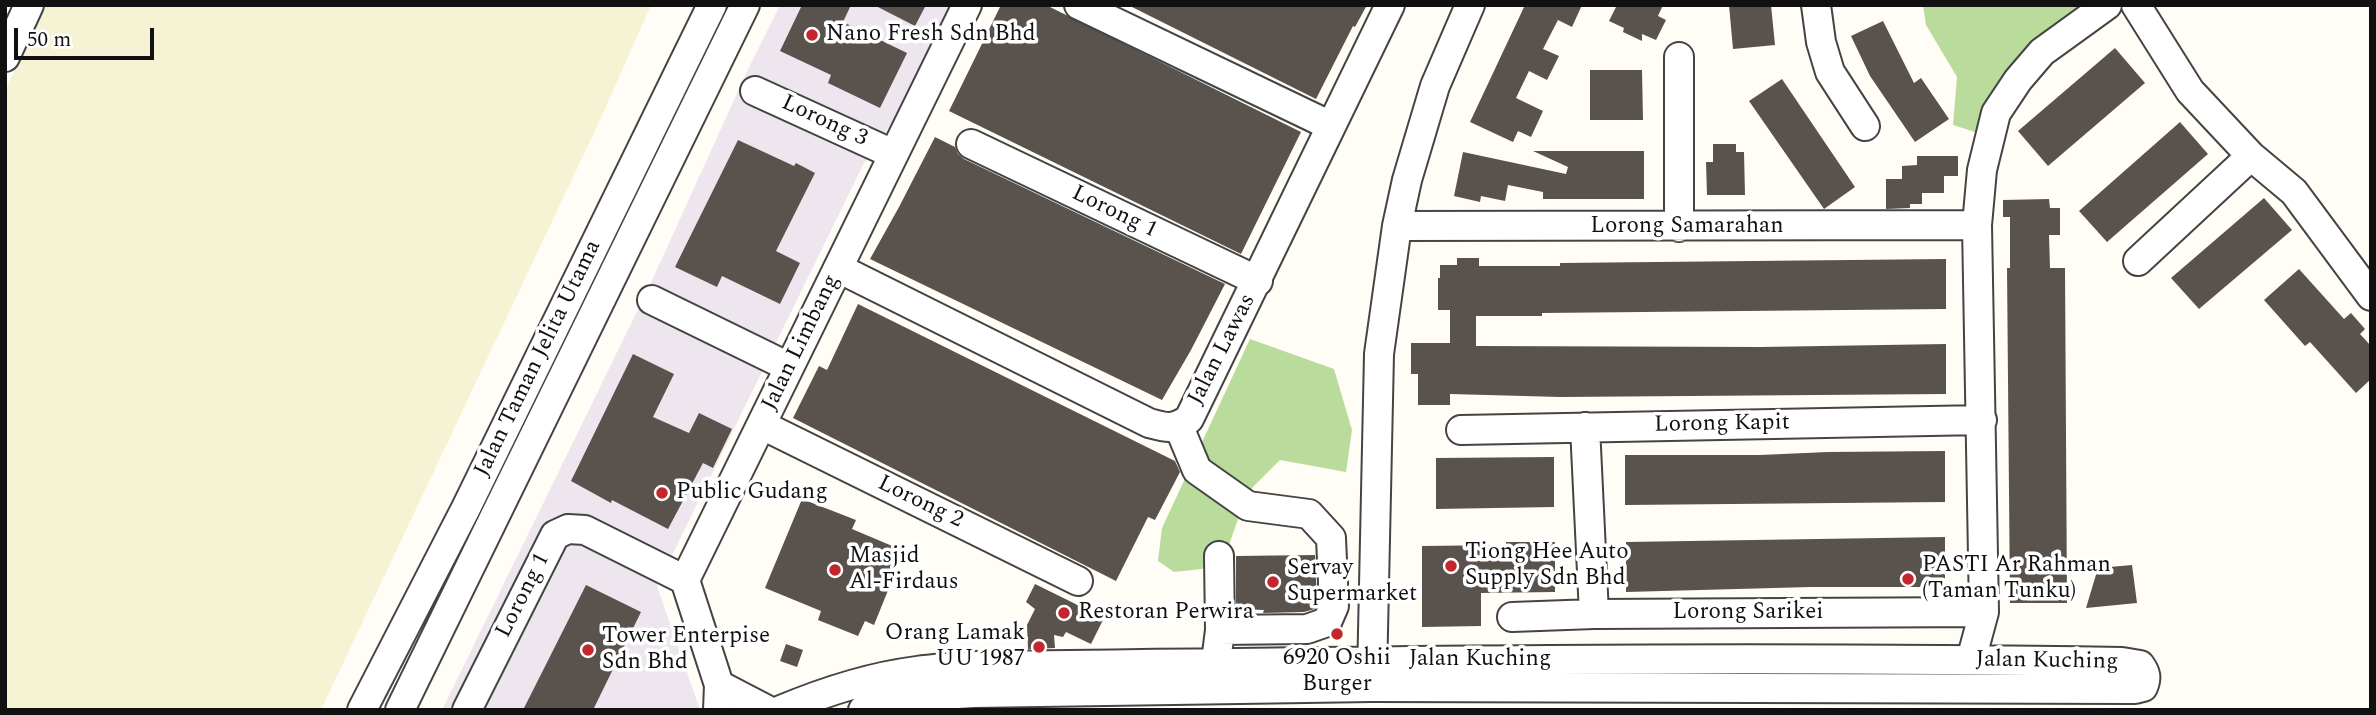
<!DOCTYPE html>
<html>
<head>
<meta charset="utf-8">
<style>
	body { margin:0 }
	#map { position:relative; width:2376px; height:715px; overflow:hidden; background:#fffdf5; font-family:Spectral,serif }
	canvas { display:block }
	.frame { position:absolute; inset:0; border:7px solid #111; pointer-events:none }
	.scale { position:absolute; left:14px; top:28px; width:140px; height:32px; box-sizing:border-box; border:4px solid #111; border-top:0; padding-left:9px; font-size:21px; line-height:24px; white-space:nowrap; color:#111; -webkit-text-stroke:5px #fff; paint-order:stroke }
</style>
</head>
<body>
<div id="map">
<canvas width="2376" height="715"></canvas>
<div class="frame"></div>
<div class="scale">50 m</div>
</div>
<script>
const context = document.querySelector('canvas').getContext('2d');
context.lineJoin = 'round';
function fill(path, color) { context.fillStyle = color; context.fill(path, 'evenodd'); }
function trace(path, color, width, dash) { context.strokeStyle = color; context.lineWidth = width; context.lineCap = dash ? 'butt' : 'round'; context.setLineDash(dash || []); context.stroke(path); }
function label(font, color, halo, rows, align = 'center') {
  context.font = font + ' Spectral,serif'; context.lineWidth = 7; context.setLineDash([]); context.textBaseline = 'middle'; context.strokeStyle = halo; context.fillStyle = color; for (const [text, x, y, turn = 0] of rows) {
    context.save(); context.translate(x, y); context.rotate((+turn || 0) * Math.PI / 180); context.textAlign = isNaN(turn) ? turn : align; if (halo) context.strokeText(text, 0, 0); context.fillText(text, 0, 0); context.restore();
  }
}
fill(new Path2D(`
	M 780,5 L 951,5 L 898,114 L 863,165 L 657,586 L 700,710 L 442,710 L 649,287 L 749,67 Z`), '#eee6ef');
fill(new Path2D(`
	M 45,5 L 651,5 L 601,118 L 321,710 L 5,710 L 5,91 Z`), '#f6f3d4');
fill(new Path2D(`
	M 1923,5 L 2089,5 L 1981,134 L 1953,125 L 1957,77 L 1926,25 Z
	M 1250,339 L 1334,369 L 1352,430 L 1346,472 L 1280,460 L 1247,493 L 1229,545 L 1202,569 L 1174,572 L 1158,561 L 1162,528 Z`), '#b9dc9c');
fill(new Path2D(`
	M 802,5 L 851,5 L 843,22 L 907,53 L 880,108 L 828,83 L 831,75 L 780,51 Z
	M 874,5 L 926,5 L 915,26 Z
	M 1001,5 L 1046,5 L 1301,132 L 1241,254 L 949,111 Z
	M 1128,5 L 1367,5 L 1355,27 L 1353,26 L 1316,99 Z
	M 1525,5 L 1582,5 L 1572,27 L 1558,20 L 1543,49 L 1559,56 L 1547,80 L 1529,71 L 1516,98 L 1543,111 L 1531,137 L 1518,131 L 1513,142 L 1470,122 Z
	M 1617,5 L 1663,5 L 1658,16 L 1666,20 L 1656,40 L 1642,34 L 1642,41 L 1623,32 L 1624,28 L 1609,21 Z
	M 1729,5 L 1771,5 L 1775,45 L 1733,49 Z
	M 1883,21 L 1914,83 L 1921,78 L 1949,119 L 1915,142 L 1870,76 L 1851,36 Z
	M 2115,48 L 2145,83 L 2048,166 L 2018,131 Z
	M 1590,70 L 1642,70 L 1643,120 L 1590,120 Z
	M 1782,79 L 1855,187 L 1824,209 L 1749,101 Z
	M 2180,122 L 2208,154 L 2107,242 L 2079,211 Z
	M 935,137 L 955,147 L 958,154 L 964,159 L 1225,284 L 1191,350 L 1162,400 L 870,259 L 899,207 Z
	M 738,140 L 794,166 L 796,163 L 815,173 L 776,251 L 800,263 L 780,304 L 722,276 L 717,287 L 675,267 Z
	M 1713,144 L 1736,144 L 1736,152 L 1744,152 L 1745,195 L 1707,195 L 1706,162 L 1713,162 Z
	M 1533,151 L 1644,151 L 1644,199 L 1543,199 L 1543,192 L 1508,185 L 1505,201 L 1481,196 L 1480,202 L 1454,196 L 1463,152 L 1566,174 L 1568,167 Z
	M 1917,156 L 1958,156 L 1958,176 L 1944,176 L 1944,193 L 1922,193 L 1922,204 L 1910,204 L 1910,208 L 1886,209 L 1886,179 L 1902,179 L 1902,166 L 1917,165 Z
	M 2264,198 L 2292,230 L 2199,309 L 2171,278 Z
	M 2049,199 L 2050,208 L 2060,208 L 2060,235 L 2049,235 L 2050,268 L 2065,268 L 2067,603 L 2010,603 L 2007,268 L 2010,268 L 2010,217 L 2003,217 L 2003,200 Z
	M 1457,258 L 1479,258 L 1479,266 L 1560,266 L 1560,263 L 1946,259 L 1946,309 L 1542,313 L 1542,316 L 1476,316 L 1476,346 L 1761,347 L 1946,344 L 1946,394 L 1560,397 L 1450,394 L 1450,405 L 1418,405 L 1418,374 L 1411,374 L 1411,343 L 1450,343 L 1450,310 L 1438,310 L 1438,278 L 1440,278 L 1440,265 L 1457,265 Z
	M 2299,269 L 2344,319 L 2351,313 L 2365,329 L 2360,334 L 2371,346 L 2371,379 L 2356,393 L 2310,342 L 2305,346 L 2264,300 Z
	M 858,304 L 1175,461 L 1180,472 L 1155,520 L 1148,517 L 1116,581 L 793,418 L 819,366 L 827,370 Z
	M 633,354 L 674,374 L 653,417 L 689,433 L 699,413 L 732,429 L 713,468 L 703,463 L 668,529 L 612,500 L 611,503 L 571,481 Z
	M 1945,451 L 1945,502 L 1625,505 L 1625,455 L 1760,455 L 1828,452 Z
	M 1554,457 L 1554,507 L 1436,509 L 1436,458 Z
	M 802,499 L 856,520 L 852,529 L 904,551 L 874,625 L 865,621 L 858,636 L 818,620 L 821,611 L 765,588 Z
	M 1945,537 L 1945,587 L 1811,587 L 1626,592 L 1626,542 Z
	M 1506,542 L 1555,542 L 1555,592 L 1481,593 L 1481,626 L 1422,627 L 1422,546 L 1506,545 Z
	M 1315,555 L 1317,604 L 1315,609 L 1304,612 L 1263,613 L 1264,610 L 1236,609 L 1236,556 Z
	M 2132,565 L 2137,603 L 2086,608 L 2098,568 Z
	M 1035,584 L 1104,618 L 1091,644 L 1066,632 L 1063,637 L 1054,635 L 1055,648 L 1028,649 L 1027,625 L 1035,609 L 1026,602 Z
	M 586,585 L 641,612 L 593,710 L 523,710 Z
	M 786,644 L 803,650 L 797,667 L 780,661 Z`), '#5a524d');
const minor = new Path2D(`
	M 1079,5 L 1331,126
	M 1816,5 L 1821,42 L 1830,72 L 1865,126
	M 2136,5 L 2190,91 L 2251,156 L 2294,192 L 2371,296
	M 5,57 L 29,5
	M 1679,57 L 1679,227
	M 755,91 L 893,154
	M 971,144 L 1258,281
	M 1397,226 L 1977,225
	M 2138,261 L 2251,156
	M 838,268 L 1149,423 C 1167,428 1173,430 1189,419 L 1390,5
	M 652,300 L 789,367
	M 762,425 L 1078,581
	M 1179,427 L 1197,470 L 1248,506 L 1309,514 L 1331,538 L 1334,606 L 1327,622 L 1307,629 L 1220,630 L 1216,662
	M 1585,427 L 1594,614
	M 1461,430 L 1982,420
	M 1219,556 L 1220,630
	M 1512,617 L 1594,614 L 1984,612
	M 1971,660 L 1984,612 L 1977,225 L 1982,170 L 1996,113 L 2018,80 L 2042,52 L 2107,5
	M 1372,678 L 1379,354 L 1397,226 L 1407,180 L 1435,86 L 1470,5
	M 719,685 L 767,710
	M 362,710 L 466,508 L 712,5
	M 400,710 L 745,5
	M 467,710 L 555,535 L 568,529 L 585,530 L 685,580
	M 718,710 L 719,685 L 685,580 L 967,5
	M 781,710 C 824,692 870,677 917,671 C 937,668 957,667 977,666 C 1358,661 1741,656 2122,662 L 2140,665 C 2146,673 2147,678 2143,687 L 2135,689 L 1372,687 L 974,693 L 926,696 L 863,710`);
trace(minor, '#444', 32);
trace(minor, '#fff', 28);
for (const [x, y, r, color] of [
	[812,35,7,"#c4262e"],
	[662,493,7,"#c4262e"],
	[1451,566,7,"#c4262e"],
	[835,570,7,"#c4262e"],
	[1908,579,7,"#c4262e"],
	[1273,582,7,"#c4262e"],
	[1064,613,7,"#c4262e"],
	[1337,634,7,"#c4262e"],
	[1039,647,7,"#c4262e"],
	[588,650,7,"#c4262e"]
]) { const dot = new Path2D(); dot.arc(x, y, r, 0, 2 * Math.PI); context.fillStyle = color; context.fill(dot); trace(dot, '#fff', 2.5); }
label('23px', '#111', '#fff', [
	["Nano Fresh Sdn Bhd",826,35],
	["Public Gudang",676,493],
	["Tiong Hee Auto",1465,553],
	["Supply Sdn Bhd",1465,579],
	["Masjid",849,557],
	["Al-Firdaus",849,583],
	["PASTI Ar Rahman",1922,566],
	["(Taman Tunku)",1922,592],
	["Servay",1287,569],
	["Supermarket",1287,595],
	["Restoran Perwira",1078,613],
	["Orang Lamak",1025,634,"right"],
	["UU 1987",1025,660,"right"],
	["Tower Enterpise",602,637],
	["Sdn Bhd",602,663],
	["6920 Oshii",1337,659,"center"],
	["Burger",1337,685,"center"]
], 'left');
label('23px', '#111', '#fff', [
	["Lorong 3",824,122,25],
	["Lorong 1",1114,213,26],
	["Lorong Samarahan",1687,227],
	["Jalan Limbang",802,343,-64],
	["Jalan Lawas",1223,350,-63],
	["Jalan Taman Jelita Utama",539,359,-64],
	["Lorong Kapit",1722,425,-1],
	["Lorong 2",920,503,26],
	["Lorong 1",524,596,-63],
	["Lorong Sarikei",1748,613],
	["Jalan Kuching",1480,660],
	["Jalan Kuching",2047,662,1]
]);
</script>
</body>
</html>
